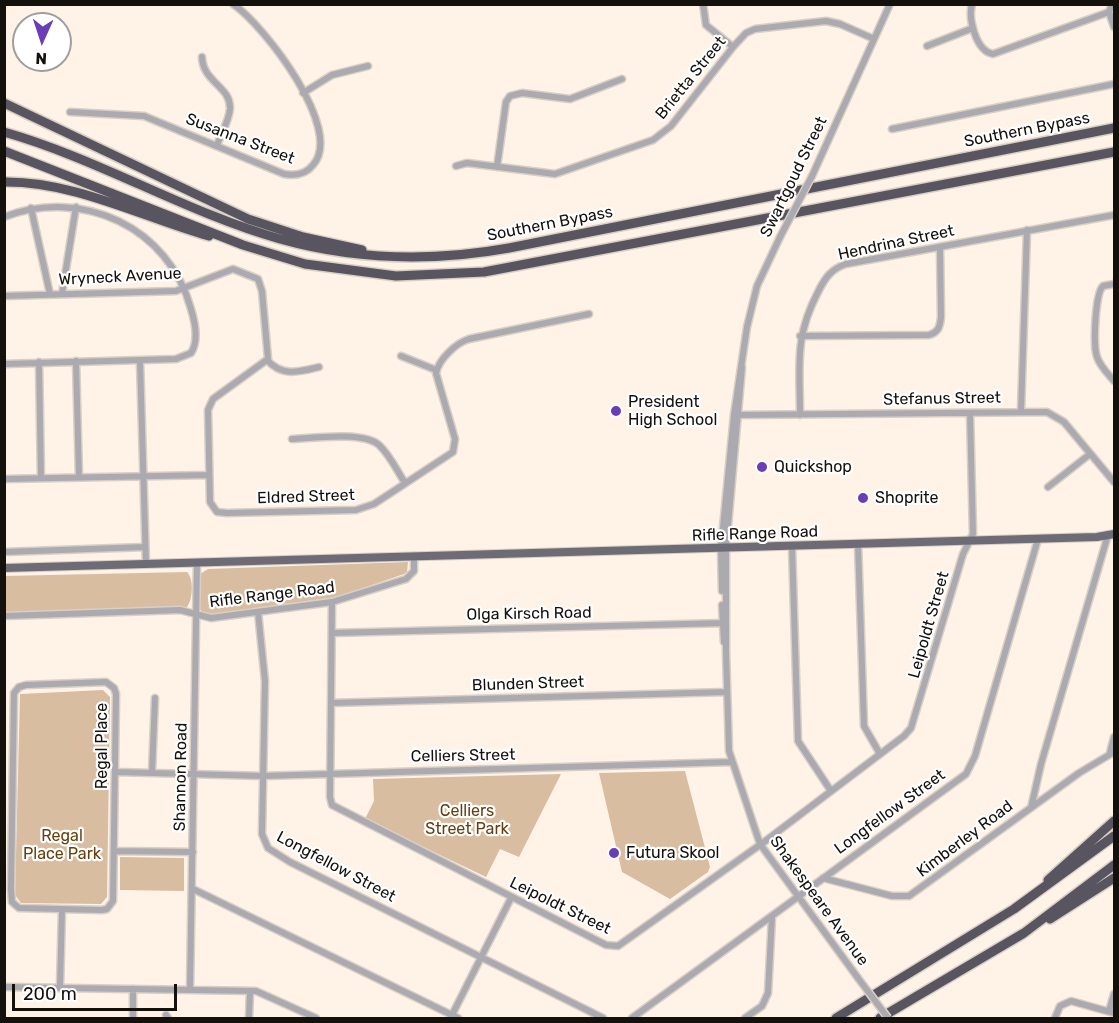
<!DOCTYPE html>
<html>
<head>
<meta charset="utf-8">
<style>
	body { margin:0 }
	#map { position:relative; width:1119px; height:1023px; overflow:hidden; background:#fff3e7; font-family:Rubik,sans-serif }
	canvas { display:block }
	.frame { position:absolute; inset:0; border:6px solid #14100c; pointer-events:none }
	.north { position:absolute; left:12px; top:12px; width:60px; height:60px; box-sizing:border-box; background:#fff; border:2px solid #a19f9e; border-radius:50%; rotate:183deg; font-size:16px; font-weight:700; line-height:24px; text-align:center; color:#14100c }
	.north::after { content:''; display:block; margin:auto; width:21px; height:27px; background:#693db5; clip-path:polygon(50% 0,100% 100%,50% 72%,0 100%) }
	.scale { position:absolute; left:12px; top:984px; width:165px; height:27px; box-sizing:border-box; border:3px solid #14100c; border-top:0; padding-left:8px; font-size:18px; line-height:21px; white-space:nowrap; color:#14100c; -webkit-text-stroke:4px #fff; paint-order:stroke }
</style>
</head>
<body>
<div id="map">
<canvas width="1119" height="1023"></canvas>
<div class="frame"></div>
<div class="north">N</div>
<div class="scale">200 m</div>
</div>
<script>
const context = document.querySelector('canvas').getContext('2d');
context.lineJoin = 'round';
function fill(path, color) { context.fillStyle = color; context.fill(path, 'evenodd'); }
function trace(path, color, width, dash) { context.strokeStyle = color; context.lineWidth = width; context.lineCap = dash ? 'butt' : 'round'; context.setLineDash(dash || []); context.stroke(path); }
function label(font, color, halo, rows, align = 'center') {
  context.font = font + ' Rubik,sans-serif'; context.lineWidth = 4.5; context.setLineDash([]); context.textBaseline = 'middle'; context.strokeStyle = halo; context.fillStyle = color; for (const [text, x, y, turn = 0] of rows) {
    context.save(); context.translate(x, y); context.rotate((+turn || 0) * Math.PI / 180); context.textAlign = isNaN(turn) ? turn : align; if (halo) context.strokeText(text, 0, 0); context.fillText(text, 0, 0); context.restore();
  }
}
fill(new Path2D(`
	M 408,562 L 407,572 L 404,574 L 337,597 L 214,614 L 204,614 L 199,608 L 200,574 L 208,569 Z
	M 187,572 C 194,579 193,599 187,607 L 5,613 L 4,576 Z
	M 103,690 L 110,697 L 107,897 L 101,904 L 21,903 L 15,895 L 20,694 Z
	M 685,771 L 710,867 L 708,872 L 670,899 L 622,872 L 599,773 Z
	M 561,774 L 519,857 L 500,849 L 486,877 L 365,819 L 374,801 L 373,779 Z
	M 120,857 L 184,858 L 184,891 L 120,890 Z`), '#d8bda1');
const minor = new Path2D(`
	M 703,4 L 706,25 L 733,47
	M 972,4 C 968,19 976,51 993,54 L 1109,12 L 1112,4
	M 1109,12 L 1114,27
	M 927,46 L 973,28
	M 202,57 C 203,83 231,86 230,109 C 229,121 221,134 217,145
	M 303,93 L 332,75 L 368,66
	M 70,112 L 144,116 L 284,174 C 295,176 306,174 313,165 C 345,130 264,25 233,4
	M 892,129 L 1114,84
	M 456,166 L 467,163 L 555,174 L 653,140 L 671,126 L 733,47 L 746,33 L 755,29 L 826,21 L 840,24 L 874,39
	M 497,167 L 506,102 L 510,96 L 522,93 L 570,99 L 622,79
	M 812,176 L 890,4
	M 31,208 L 50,294
	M 4,217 C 82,187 169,227 191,309 C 195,322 199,341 191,353 L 176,359 L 4,364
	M 1114,284 L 1103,286 C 1095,294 1093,345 1097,357 C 1100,366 1108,374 1114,381
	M 62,294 L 76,207
	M 4,296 L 176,291 L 233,269 L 258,279 L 262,291 L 268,359 L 213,399 L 208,410 L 210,502 L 217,512 L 227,513 L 356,510 L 374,504 L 453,452 L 455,439 L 436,373 C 439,359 456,343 469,339 L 589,314
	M 800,336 L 929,335 C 939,332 940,326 941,317 L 940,247
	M 401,356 L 436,370
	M 267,360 C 282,377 299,372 319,367
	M 76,361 L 79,477
	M 140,361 L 146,564
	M 39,362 L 41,478
	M 742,367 L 726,548 L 726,652 L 729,751 L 760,844 L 858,978
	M 1021,411 L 1027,230
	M 735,415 L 1047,412 L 1064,422 L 1114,482
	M 800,415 C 800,365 794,338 818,292 C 825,278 831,269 846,264 L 1114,215
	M 292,439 C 312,438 364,431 379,445 C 390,455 397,471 405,483
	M 4,479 L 209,475
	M 1048,487 L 1090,454
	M 858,544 L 864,726 L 880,754
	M 792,546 L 798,741 L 831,791
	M 4,552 L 145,547
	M 722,591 L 721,548 L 734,415 L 747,327 L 757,286 L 780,237
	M 332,602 L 330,797 L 332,805 L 606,945 L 618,946 L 764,842 L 904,736 L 911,728 L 963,554 L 973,534 L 970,413
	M 722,605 L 724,642
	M 258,612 L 265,681 L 262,834 L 268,848 L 290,862 L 603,1018
	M 4,616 L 180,610 L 211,618 L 332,602 L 406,579 L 414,571 L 414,556
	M 332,633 L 725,623
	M 106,682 L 114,688 L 116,694 L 113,901 L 107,909 L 102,910 L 19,908 L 12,902 L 11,889 L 14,693 L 19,687 L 26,685 Z
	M 331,703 L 727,692
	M 1110,753 L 1114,737
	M 116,772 L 263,776 L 732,762
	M 152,773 L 155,698
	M 1031,808 L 1041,764 L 1108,535
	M 114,851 L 193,852
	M 823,878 L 892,896 L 909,896 L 1079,773 L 1114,752
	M 193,889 L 458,1018
	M 4,987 L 256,991 L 316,1018
	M 60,987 L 62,910
	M 133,989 L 133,1018
	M 190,990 L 197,563
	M 1109,1011 L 1114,994
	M 166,1015 L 168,1018
	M 452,1015 L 511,898
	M 249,1018 L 250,991
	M 632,1018 L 966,774 L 975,756 L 1038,539
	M 745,1018 L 762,1006 L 768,993 L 772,917
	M 1055,1018 L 1060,1006 L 1071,1001 L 1114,1013`);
const major = new Path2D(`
	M 4,568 L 1097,537 L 1114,534`);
const highway = new Path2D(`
	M 4,103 L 248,219 L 303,237 L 362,250
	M 4,132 C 99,159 185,212 280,239 C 355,260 432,262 509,248 L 1114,128
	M 4,151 L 243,245 L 305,264 L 396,276 L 484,272 L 1114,152
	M 4,182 C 74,181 142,217 209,236
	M 1048,880 L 1114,821
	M 1050,919 L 1114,878
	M 836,1018 L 1014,909 L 1114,836
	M 880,1018 L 1024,933 L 1114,865`);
trace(minor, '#d9cfc4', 9);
trace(major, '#d9cfc4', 10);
trace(highway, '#d9cfc4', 12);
trace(minor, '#abaab0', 6);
trace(major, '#6d6b76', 8);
trace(highway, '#585561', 9);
const minorBridge = new Path2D(`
	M 780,237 L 812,176
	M 858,978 L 888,1018`);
trace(minorBridge, '#d9cfc4', 9, []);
trace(minorBridge, '#abaab0', 6);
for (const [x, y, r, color] of [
	[616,411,6,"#693db5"],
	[762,467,6,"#693db5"],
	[863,498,6,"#693db5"],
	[614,853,6,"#693db5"]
]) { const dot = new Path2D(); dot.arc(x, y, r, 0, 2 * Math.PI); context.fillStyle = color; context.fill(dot); trace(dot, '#fff', 2); }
label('16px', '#14100c', '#fff', [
	["Brietta Street",691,78,-51],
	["Southern Bypass",1027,130,-11],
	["Susanna Street",240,139,21],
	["Swartgoud Street",794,177,-64],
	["Southern Bypass",550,224,-11],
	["Hendrina Street",896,243,-12],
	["Wryneck Avenue",120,277,-3],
	["Stefanus Street",942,399,-1],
	["Eldred Street",306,497,-2],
	["Rifle Range Road",755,534,-2],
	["Rifle Range Road",272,595,-7],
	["Olga Kirsch Road",529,614,-1],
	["Leipoldt Street",929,625,-74],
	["Blunden Street",528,684,-2],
	["Regal Place",102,746,-90],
	["Celliers Street",463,756,-1],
	["Shannon Road",181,777,-89],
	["Longfellow Street",890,812,-36],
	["Kimberley Road",965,839,-37],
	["Longfellow Street",336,867,28],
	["Shakespeare Avenue",819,901,54],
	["Leipoldt Street",560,906,26]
]);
label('16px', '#14100c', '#fff', [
	["President",628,402],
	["High School",628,420],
	["Quickshop",774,467],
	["Shoprite",875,498],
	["Futura Skool",626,853]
], 'left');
label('16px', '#643f0c', '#fff', [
	["Celliers",467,811],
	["Street Park",467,829],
	["Regal",62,836],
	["Place Park",62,854]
]);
</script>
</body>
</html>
